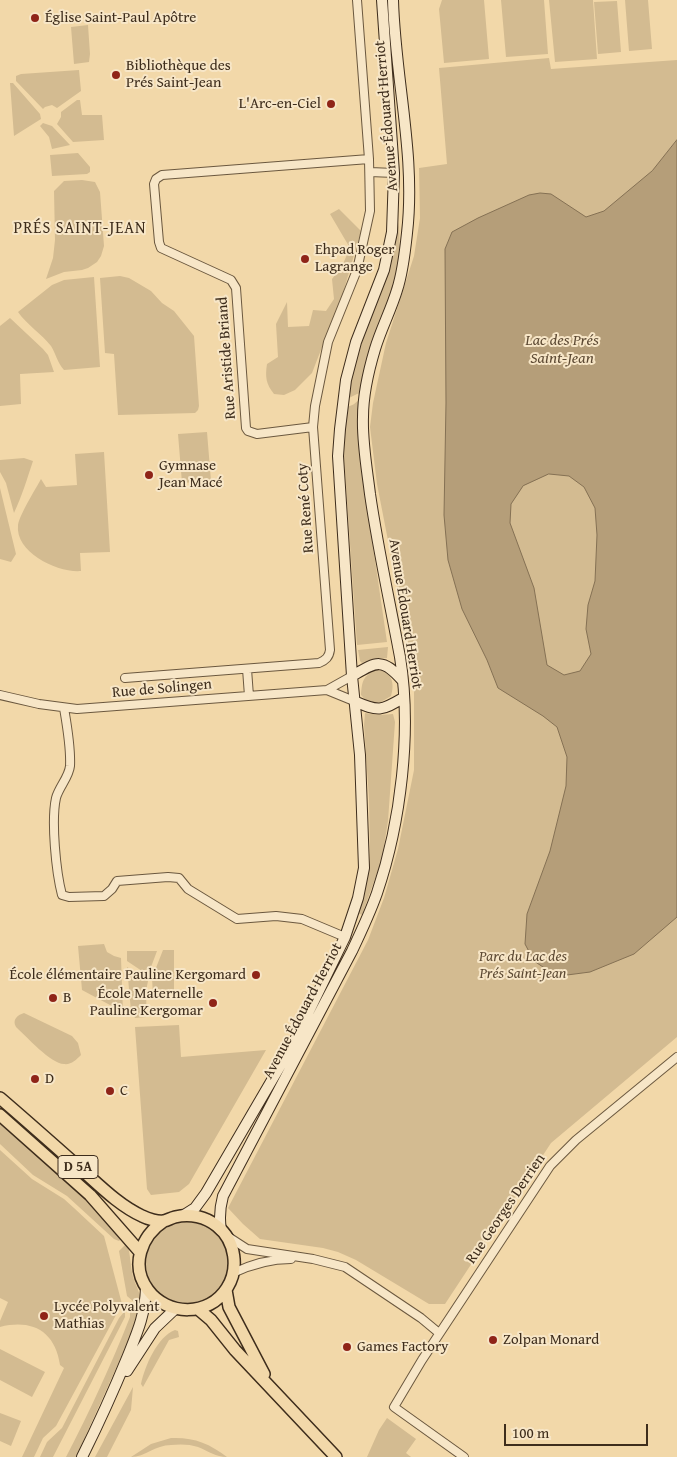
<!DOCTYPE html>
<html>
<head>
<meta charset="utf-8">
<style>
	body { margin:0 }
	#map { position:relative; width:677px; height:1457px; overflow:hidden; background:#f2d8a9; font-family:"Gentium Book Plus",serif }
	canvas { display:block }
	.scale { position:absolute; left:504px; top:1424px; width:144px; height:22px; box-sizing:border-box; border:2px solid #3e2d1c; border-top:0; padding-left:6px; font-size:15px; line-height:18px; white-space:nowrap; color:#3e2d1c; -webkit-text-stroke:4px #f7e6c7; paint-order:stroke }
</style>
</head>
<body>
<div id="map">
<canvas width="677" height="1457"></canvas>
<div class="scale">100 m</div>
</div>
<script>
const context = document.querySelector('canvas').getContext('2d');
context.lineJoin = 'round';
function fill(path, color) { context.fillStyle = color; context.fill(path, 'evenodd'); }
function trace(path, color, width, dash) { context.strokeStyle = color; context.lineWidth = width; context.lineCap = dash ? 'butt' : 'round'; context.setLineDash(dash || []); context.stroke(path); }
function label(font, color, halo, rows, align = 'center') {
  context.font = font + ' "Gentium Book Plus",serif'; context.lineWidth = 4; context.setLineDash([]); context.textBaseline = 'middle'; context.strokeStyle = halo; context.fillStyle = color; for (const [text, x, y, turn = 0] of rows) {
    context.save(); context.translate(x, y); context.rotate((+turn || 0) * Math.PI / 180); context.textAlign = isNaN(turn) ? turn : align; if (halo) context.strokeText(text, 0, 0); context.fillText(text, 0, 0); context.restore();
  }
}
fill(new Path2D(`
	M 442,0 L 484,0 L 489,59 L 444,63 L 439,9 Z
	M 501,0 L 544,0 L 548,54 L 506,57 Z
	M 549,0 L 593,0 L 597,59 L 555,62 Z
	M 625,0 L 648,0 L 652,49 L 629,51 Z
	M 617,1 L 621,52 L 598,54 L 594,2 Z
	M 88,25 L 90,54 L 89,62 L 74,64 L 71,27 Z
	M 549,58 L 551,69 L 677,60 L 677,1037 L 551,1143 L 445,1304 L 429,1304 L 356,1260 L 338,1252 L 323,1248 L 260,1239 L 243,1224 L 228,1208 L 368,940 L 384,898 L 398,849 L 414,770 L 414,674 L 377,484 L 370,427 L 373,403 L 386,343 L 414,256 L 420,218 L 419,168 L 447,164 L 439,68 Z
	M 79,70 L 81,91 L 57,108 L 52,105 L 45,107 L 43,109 L 16,81 L 16,76 L 21,74 Z
	M 10,83 L 13,83 L 40,114 L 41,119 L 14,136 Z
	M 77,100 L 80,100 L 82,115 L 102,115 L 104,140 L 73,142 L 57,124 L 61,117 L 61,112 Z
	M 43,123 L 52,126 L 70,145 L 52,149 L 49,137 L 40,126 Z
	M 78,153 L 90,167 L 90,172 L 87,174 L 52,176 L 50,155 Z
	M 82,180 L 95,182 L 100,192 L 104,246 L 101,256 L 97,262 L 88,268 L 82,270 L 64,272 L 46,279 L 53,258 L 55,240 L 54,191 L 64,181 Z
	M 339,209 L 361,231 L 343,293 L 312,373 L 295,390 L 284,395 L 274,394 C 266,384 265,377 267,364 L 278,357 L 276,324 L 287,302 L 288,327 L 309,326 L 313,310 L 326,311 L 334,299 L 332,279 L 342,266 L 350,248 L 330,214 Z
	M 399,222 L 400,264 L 364,392 L 357,394 L 347,399 C 351,352 375,311 389,267 C 393,253 396,237 399,222 Z
	M 120,276 L 129,278 L 151,291 L 162,303 L 174,311 L 194,336 L 199,406 L 198,410 L 195,413 L 118,415 L 114,354 L 105,353 L 100,278 Z
	M 94,277 L 100,367 L 64,370 C 57,362 56,354 51,346 C 42,334 27,325 18,312 L 52,285 L 64,280 Z
	M 10,318 L 43,349 L 48,355 L 54,372 L 20,374 L 21,404 L 0,406 L 0,326 Z
	M 362,399 L 365,492 L 387,642 L 357,645 L 344,457 L 346,407 C 356,405 354,402 362,399 Z
	M 207,432 L 211,481 L 182,483 L 178,434 Z
	M 104,452 L 110,552 L 80,553 L 81,571 C 58,573 15,553 18,525 C 20,514 35,490 41,479 L 46,487 L 77,485 L 75,454 Z
	M 24,458 L 33,461 C 27,479 22,496 14,513 L 6,483 L 0,472 L 0,460 Z
	M 0,488 L 16,554 L 11,562 L 0,559 Z
	M 388,647 L 387,658 L 369,660 L 362,663 L 360,661 L 358,650 Z
	M 376,670 C 392,671 395,683 391,696 L 376,705 L 368,703 L 361,695 C 362,681 363,676 376,670 Z
	M 365,713 L 379,715 L 393,714 L 395,722 L 388,821 L 382,859 L 362,915 L 358,913 L 367,881 L 370,859 L 369,799 L 364,725 Z
	M 104,944 L 107,952 L 114,956 L 121,958 L 123,1012 L 82,990 L 78,946 Z
	M 163,950 L 174,950 L 174,994 L 153,995 L 152,978 Z
	M 127,951 L 157,951 L 148,975 L 127,961 Z
	M 127,967 L 148,981 C 145,993 147,1005 146,1017 L 135,1018 L 131,1011 Z
	M 24,1013 L 72,1036 L 78,1043 L 81,1055 C 76,1060 71,1065 64,1064 C 51,1064 26,1036 16,1027 C 12,1020 17,1015 24,1013 Z
	M 179,1025 L 181,1057 L 266,1050 L 189,1184 L 179,1192 L 151,1195 L 147,1189 L 135,1027 Z
	M 0,1122 L 86,1198 L 123,1237 L 119,1241 L 114,1239 L 67,1196 L 33,1175 L 0,1144 Z
	M 0,1150 L 32,1179 L 64,1199 L 74,1208 L 104,1236 L 122,1304 L 56,1426 L 43,1438 L 34,1457 L 22,1457 L 64,1368 L 60,1365 C 55,1331 32,1319 0,1327 L 0,1321 L 8,1302 L 0,1298 Z
	M146 1263a41 41 0 1 1 82 0a41 41 0 1 1-82 0Z
	M 127,1243 C 131,1255 130,1268 134,1280 C 137,1288 141,1295 142,1304 L 134,1302 L 127,1296 L 119,1251 Z
	M 130,1309 L 138,1310 L 139,1313 L 131,1335 L 76,1457 L 66,1457 C 90,1411 111,1365 130,1317 Z
	M 125,1311 L 125,1317 L 53,1457 L 40,1457 L 47,1442 L 62,1428 L 119,1318 Z
	M 175,1330 L 178,1331 L 179,1337 L 169,1340 L 143,1387 L 141,1384 C 145,1366 157,1337 175,1330 Z
	M 0,1349 L 45,1372 L 32,1397 L 0,1380 Z
	M 133,1387 L 131,1410 L 107,1457 L 95,1457 Z
	M 0,1413 L 21,1421 L 11,1446 L 0,1441 Z
	M 387,1418 L 416,1439 L 406,1453 L 411,1457 L 367,1457 L 379,1430 Z
	M 171,1438 C 193,1437 209,1443 227,1457 C 216,1457 208,1451 198,1447 C 190,1444 179,1444 171,1445 C 155,1445 145,1457 131,1457 L 151,1444 Z`), '#d3bb91');
const water = new Path2D(`
	M 677,140 L 677,917 L 634,954 L 590,972 L 567,975 L 549,971 L 534,961 L 525,944 L 527,914 L 550,851 L 566,786 L 567,757 L 557,727 L 543,716 L 498,688 L 487,660 L 462,609 L 448,560 L 444,515 L 446,403 L 445,249 L 452,232 L 478,218 L 529,195 L 540,193 L 551,194 L 586,217 L 604,211 L 652,171 ZM 549,474 L 569,476 L 584,487 L 595,508 L 597,535 L 595,581 L 588,605 L 586,629 L 591,654 L 580,671 L 564,675 L 547,665 L 534,588 L 510,523 L 511,504 L 523,486 Z`);
fill(water, '#b59e79');
trace(water, '#857154', 1);
const street = new Path2D(`
	M 370,172 L 394,173
	M 313,427 L 257,434 L 248,431 L 246,428 L 236,288 L 231,280 L 161,248 L 159,242 L 154,184 L 156,179 L 162,175 L 369,159
	M 247,669 L 249,696
	M 125,678 L 319,663 C 326,660 329,657 330,650 L 313,427 L 315,406 L 328,342 L 357,270 L 370,211 L 369,159 L 357,0
	M 327,690 L 354,701
	M 0,695 L 39,704 L 77,709 L 327,690 L 352,676
	M 64,708 C 67,726 71,747 70,766 C 69,777 59,787 56,798 C 51,821 56,872 62,895 L 69,897 L 104,896 L 112,889 L 117,881 L 168,877 L 179,878 L 188,889 L 237,919 L 276,916 L 302,919 L 345,937
	M 227,1236 L 247,1249 L 313,1259 L 345,1267 L 421,1318 L 439,1333
	M 233,1273 C 252,1264 270,1259 291,1259
	M 464,1457 L 394,1407 L 422,1360 L 550,1166 L 576,1140 L 677,1057`);
const secondary = new Path2D(`
	M 352,676 C 376,662 382,657 402,680
	M 354,701 C 379,712 381,711 403,698
	M 184,1215 L 195,1208 L 206,1193 L 293,1044 L 345,937 L 358,898 L 364,868 L 360,755 L 352,676 L 338,456 L 340,429 L 346,380 L 356,342 L 384,270 L 392,232 L 394,173 L 382,0
	M 221,1230 C 219,1218 220,1207 223,1196 L 352,951 C 361,932 370,913 377,893 C 401,822 412,731 400,657 C 390,603 378,549 370,494 C 367,469 362,442 363,417 C 363,396 369,369 375,349 C 381,329 391,310 397,290 C 403,272 405,252 407,233 C 416,155 395,78 393,0
	M 127,1371 L 155,1328 L 175,1309
	M 82,1457 C 98,1425 113,1392 127,1358 C 137,1333 145,1316 146,1288`);
const primary = new Path2D(`
	M 0,1098 C 28,1122 55,1146 82,1170 C 101,1187 120,1206 142,1216 C 148,1219 158,1222 164,1221 C 168,1220 171,1218 175,1217 C 190,1213 206,1217 217,1226 C 236,1241 239,1269 227,1288 C 209,1317 167,1316 148,1290 C 130,1266 141,1236 164,1221
	M 0,1115 L 90,1195 L 140,1252
	M 226,1290 L 229,1307 L 264,1374
	M 198,1309 L 211,1320 L 235,1350 L 336,1457`);
trace(street, '#6b583f', 10);
trace(secondary, '#3e2d1c', 12);
trace(primary, '#3e2d1c', 14);
trace(street, '#f7e6c7', 8);
trace(secondary, '#f7e6c7', 10);
trace(primary, '#f2d8a9', 11);
for (const [x, y, r, color] of [
	[35,18,5,"#8f2418"],
	[116,75,5,"#8f2418"],
	[331,104,5,"#8f2418"],
	[305,259,5,"#8f2418"],
	[149,475,5,"#8f2418"],
	[256,975,5,"#8f2418"],
	[53,998,5,"#8f2418"],
	[213,1003,5,"#8f2418"],
	[35,1079,5,"#8f2418"],
	[110,1091,5,"#8f2418"],
	[44,1316,5,"#8f2418"],
	[493,1340,5,"#8f2418"],
	[347,1347,5,"#8f2418"]
]) { const dot = new Path2D(); dot.arc(x, y, r, 0, 2 * Math.PI); context.fillStyle = color; context.fill(dot); trace(dot, '#f7e6c7', 2); }
for (const [x, y, w] of [
	[78,1167,40]
]) { const box = new Path2D(); box.roundRect(x - w / 2, y - 11.5, w, 23, 4); context.fillStyle = '#f7e6c7'; context.fill(box); trace(box, '#3e2d1c', 1); }
label('bold 14px', '#3e2d1c', null, [
	["D 5A",78,1167]
]);
label('15px', '#3e2d1c', '#f7e6c7', [
	["Église Saint-Paul Apôtre",45,18],
	["Bibliothèque des",126,66],
	["Prés Saint-Jean",126,83],
	["L'Arc-en-Ciel",321,104,"right"],
	["Ehpad Roger",315,250],
	["Lagrange",315,267],
	["Gymnase",159,466],
	["Jean Macé",159,483],
	["École élémentaire Pauline Kergomard",246,975,"right"],
	["École Maternelle",203,994,"right"],
	["Pauline Kergomar",203,1011,"right"],
	["B",63,998],
	["D",45,1079],
	["C",120,1091],
	["Lycée Polyvalent",54,1307],
	["Mathias",54,1324],
	["Zolpan Monard",503,1340],
	["Games Factory",357,1347]
], 'left');
label('15px', '#3e2d1c', '#f7e6c7', [
	["Avenue Édouard Herriot",387,116,-95],
	["Rue Aristide Briand",227,358,-94],
	["Rue René Coty",306,508,-94],
	["Avenue Édouard Herriot",405,614,81],
	["Rue de Solingen",162,689,-5],
	["Avenue Édouard Herriot",303,1011,-62],
	["Rue Georges Derrien",506,1209,-56]
]);
label('italic 15px', '#5c4933', '#f7e6c7', [
	["Parc du Lac des",523,957],
	["Prés Saint-Jean",523,974]
]);
context.letterSpacing = '1px';
label('16px', '#3e2d1c', '#f7e6c7', [
	["PRÉS SAINT-JEAN",80,229]
]);
context.letterSpacing = '0px';
label('italic 16px', '#5c4933', '#f7e6c7', [
	["Lac des Prés",562,341],
	["Saint-Jean",562,359]
]);
</script>
</body>
</html>
